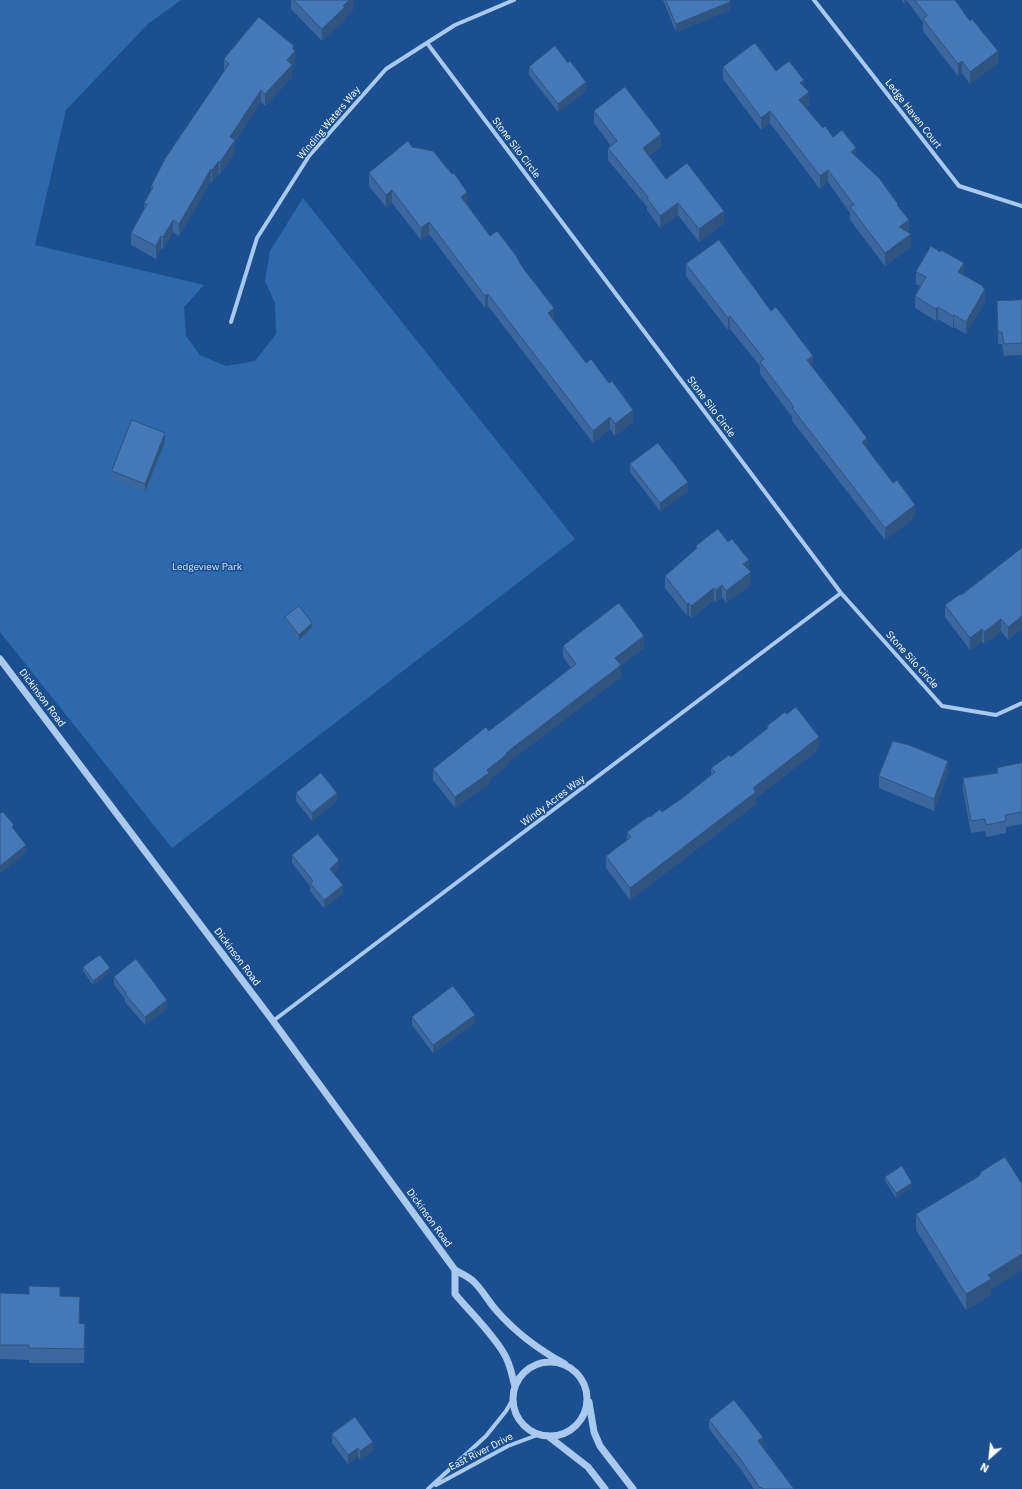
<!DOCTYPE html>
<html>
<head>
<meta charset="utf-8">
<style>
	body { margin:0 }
	#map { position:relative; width:1022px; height:1489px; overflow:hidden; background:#1b4f8f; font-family:"IBM Plex Sans",sans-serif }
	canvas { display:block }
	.north { position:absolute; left:970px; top:1437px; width:40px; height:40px; -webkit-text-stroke:3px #1b4f8f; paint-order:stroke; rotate:207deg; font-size:11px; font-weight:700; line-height:16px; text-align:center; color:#fff }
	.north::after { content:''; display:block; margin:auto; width:14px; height:18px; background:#fff; clip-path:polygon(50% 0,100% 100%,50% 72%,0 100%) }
</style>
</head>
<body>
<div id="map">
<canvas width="1022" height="1489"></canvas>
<div class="north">N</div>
</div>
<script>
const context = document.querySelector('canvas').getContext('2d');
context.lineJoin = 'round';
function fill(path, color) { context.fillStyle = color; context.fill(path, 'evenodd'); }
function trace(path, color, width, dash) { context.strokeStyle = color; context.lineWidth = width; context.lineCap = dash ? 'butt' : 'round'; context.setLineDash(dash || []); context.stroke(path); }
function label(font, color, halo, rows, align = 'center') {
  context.font = font + ' "IBM Plex Sans",sans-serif'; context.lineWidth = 3; context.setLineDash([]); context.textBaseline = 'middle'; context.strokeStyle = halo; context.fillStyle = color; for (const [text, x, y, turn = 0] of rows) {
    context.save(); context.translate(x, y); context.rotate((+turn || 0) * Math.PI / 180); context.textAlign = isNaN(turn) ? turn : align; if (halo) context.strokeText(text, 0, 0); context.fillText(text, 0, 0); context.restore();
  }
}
fill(new Path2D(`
	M 0,0 L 181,0 L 148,24 L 66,110 L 35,245 L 204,285 L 184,307 L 186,336 L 200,355 L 226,366 L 255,361 L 276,334 L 275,303 L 265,281 L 270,251 L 303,198 L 575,539 L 172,848 L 0,632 Z`), '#2e69ad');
trace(new Path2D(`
	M 814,0 L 959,186 L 1022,206
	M 427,43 L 841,593 L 942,706 L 996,715 L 1022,703
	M 231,322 L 257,238 L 309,156 L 386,69 L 455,25 L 514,0
	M 273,1021 L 841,593
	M 436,1485 L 508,1446 L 540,1434
	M 428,1489 L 486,1436 L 506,1411 L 513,1399`), '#a9c9ee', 4);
trace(new Path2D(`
	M 0,659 L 273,1021 L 455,1270 C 460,1273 468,1276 473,1281 C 482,1289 488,1301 496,1310 C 516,1333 539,1350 565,1364
	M 455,1270 L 455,1294 C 471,1313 490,1331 503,1352 C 510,1362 512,1375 515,1387
	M513 1399a37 37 0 1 1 74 0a37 37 0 1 1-74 0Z
	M 589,1402 L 594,1432 L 600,1446 L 633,1489
	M 548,1436 L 588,1467 L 605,1489`), '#a9c9ee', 7);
fill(new Path2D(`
	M 291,0 L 354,0 L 354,8 L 345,17 L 345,20 L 322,41 L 291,9 Z
	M 663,0 L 730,0 L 730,10 L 676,32 Z
	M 902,0 L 955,0 L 998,63 L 970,84 L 962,73 L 958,76 L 923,31 L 923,22 L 907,1 L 904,4 Z
	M 294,50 L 295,63 L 292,66 L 292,77 L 265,106 L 261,102 L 235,141 L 235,152 L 220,174 L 219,173 L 212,182 L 211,181 L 179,236 L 173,232 L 163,249 L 161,248 L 156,259 L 131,245 L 131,233 L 144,211 L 144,203 L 151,190 L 151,186 L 224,71 L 224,59 Z
	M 529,67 L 586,91 L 558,112 L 529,75 Z
	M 723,67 L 776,71 L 804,88 L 809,105 L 805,107 L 823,128 L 856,157 L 898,206 L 909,232 L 908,233 L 911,247 L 885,266 L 850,220 L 850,213 L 828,182 L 820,189 L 770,123 L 761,130 L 723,79 Z
	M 594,111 L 661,146 L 649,156 L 666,179 L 724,223 L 699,242 L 678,215 L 660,228 L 647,210 L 647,207 L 608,160 L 608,148 L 611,146 L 594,123 Z
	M 412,147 L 467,204 L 490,236 L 523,268 L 554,320 L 586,363 L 633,422 L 615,436 L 610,429 L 593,443 L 488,306 L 485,308 L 429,234 L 421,240 L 392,203 L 386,207 L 369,186 L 369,173 Z
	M 686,264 L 813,368 L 867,448 L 893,483 L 915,517 L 885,540 L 792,421 L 792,417 L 760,374 L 760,366 L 730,329 L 728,330 L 686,276 Z
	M 916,272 L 964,275 L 983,287 L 985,301 L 966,334 L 954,327 L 953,328 L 938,319 L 936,321 L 915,308 L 915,296 L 920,286 L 916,284 Z
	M 1022,300 L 1022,355 L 1004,356 L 1002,344 L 998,344 L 997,301 Z
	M 165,442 L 145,492 L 112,479 L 112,471 Z
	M 630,464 L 688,491 L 660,511 L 630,472 Z
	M 696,546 L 749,570 L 751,584 L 726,603 L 722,597 L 716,602 L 714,600 L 691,618 L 689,615 L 687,616 L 665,588 L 665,576 L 696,549 Z
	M 1022,548 L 1022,628 L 1008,640 L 1001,631 L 984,644 L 982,641 L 970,650 L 945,617 L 945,605 L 961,595 Z
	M 285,617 L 312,627 L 299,640 L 285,621 Z
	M 563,646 L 644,648 L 621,665 L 621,677 L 507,763 L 507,766 L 489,780 L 489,784 L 455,808 L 433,780 L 433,769 L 489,731 L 571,668 L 563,657 Z
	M 767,726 L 819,749 L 756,798 L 756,804 L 630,900 L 606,868 L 606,856 L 627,840 L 627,832 L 650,817 L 662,812 L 681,799 L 711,775 L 711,768 L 731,757 L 767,729 Z
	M 1022,763 L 1022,824 L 1006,827 L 1006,833 L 986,837 L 985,831 L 971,833 L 963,791 L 963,778 L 997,773 L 997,768 Z
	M 948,773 L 934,811 L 879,788 L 879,776 Z
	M 296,793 L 337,801 L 312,821 L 296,801 Z
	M 292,855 L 339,868 L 334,873 L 343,893 L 324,908 L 310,891 L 310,886 L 292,863 Z
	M 83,967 L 110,972 L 93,985 L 83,971 Z
	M 114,977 L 167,1008 L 145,1025 L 125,1002 L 125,999 L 114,985 Z
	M 412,1017 L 475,1023 L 433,1053 L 412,1025 Z
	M 885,1177 L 912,1187 L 896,1198 L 885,1181 Z
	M 1022,1184 L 1022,1270 L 991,1289 L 991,1295 L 966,1310 L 916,1230 L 916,1214 Z
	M 0,1293 L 60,1296 L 80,1311 L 79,1323 L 85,1338 L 84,1363 L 29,1363 L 29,1360 L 0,1359 Z
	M 709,1420 L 763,1447 L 762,1447 L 794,1489 L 754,1489 L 742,1471 L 709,1429 Z
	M 332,1434 L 373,1450 L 360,1460 L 358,1456 L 348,1464 L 332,1443 Z`), '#3a679d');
fill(new Path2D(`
	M 349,0 L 354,0 L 354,8 L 345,17 L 345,20 L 322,41 L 322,29 Z
	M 904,0 L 907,0 L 907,1 L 904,4 Z
	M 730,2 L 730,10 L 676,32 L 676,24 Z
	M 294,46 L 294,52 L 295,51 L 295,63 L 292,66 L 292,77 L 265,106 L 265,94 L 287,60 L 292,48 Z
	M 998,51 L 998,63 L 970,84 L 970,72 Z
	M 962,61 L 962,73 L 958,76 L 958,64 Z
	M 804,80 L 804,93 L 800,83 Z
	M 586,82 L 586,91 L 558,112 L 558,104 Z
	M 261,90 L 261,102 L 235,141 L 235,152 L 220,174 L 220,162 L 230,137 Z
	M 809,92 L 809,105 L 799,112 L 799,100 Z
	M 770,111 L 770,123 L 761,130 L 761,118 Z
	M 661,134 L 661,146 L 643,160 L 643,148 Z
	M 856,148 L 856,160 L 851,152 Z
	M 219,161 L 219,173 L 212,182 L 212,170 Z
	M 211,169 L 211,181 L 179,236 L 179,224 Z
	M 828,170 L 828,182 L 820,189 L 820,176 Z
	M 392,190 L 392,203 L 386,207 L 386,195 Z
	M 467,192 L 467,204 L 461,209 L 461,197 Z
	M 678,203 L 678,215 L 660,228 L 660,216 Z
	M 724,211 L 724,223 L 699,242 L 699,229 Z
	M 173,220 L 173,232 L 163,249 L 163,237 Z
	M 909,220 L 909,232 L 899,239 L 899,227 Z
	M 429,222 L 429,234 L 421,240 L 421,228 Z
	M 911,234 L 911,247 L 885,266 L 885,253 Z
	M 161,236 L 161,248 L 156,259 L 156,246 Z
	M 964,263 L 964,275 L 958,272 Z
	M 983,286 L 983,293 L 985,289 L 985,301 L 966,334 L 966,322 Z
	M 488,294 L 488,306 L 485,308 L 485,296 Z
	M 938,307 L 938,319 L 936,321 L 936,309 Z
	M 554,308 L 554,320 L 548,313 Z
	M 954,315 L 954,327 L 953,328 L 953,316 Z
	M 730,316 L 730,329 L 728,330 L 728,318 Z
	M 813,356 L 813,368 L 807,372 L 807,360 Z
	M 633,410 L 633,422 L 615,436 L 615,424 Z
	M 610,417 L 610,429 L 593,443 L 593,431 Z
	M 165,433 L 165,442 L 145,492 L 145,484 Z
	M 867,438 L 867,450 L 862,442 Z
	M 688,482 L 688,491 L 660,511 L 660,503 Z
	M 915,505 L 915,517 L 885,540 L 885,528 Z
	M 749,560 L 749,572 L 743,564 Z
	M 751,572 L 751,584 L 726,603 L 726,591 Z
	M 722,585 L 722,597 L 716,602 L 716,590 Z
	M 714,588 L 714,600 L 691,618 L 691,606 Z
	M 689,603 L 689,615 L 687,616 L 687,604 Z
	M 1022,616 L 1022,628 L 1008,640 L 1008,627 Z
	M 1001,619 L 1001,631 L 984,644 L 984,632 Z
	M 312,623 L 312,627 L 299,640 L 299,635 Z
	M 982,629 L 982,641 L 970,650 L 970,638 Z
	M 644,636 L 644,648 L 615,669 L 615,658 Z
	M 621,665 L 621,677 L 507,763 L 507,766 L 489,780 L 489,784 L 455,808 L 455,797 L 506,753 Z
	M 819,737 L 819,749 L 756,798 L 756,804 L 630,900 L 630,888 L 753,788 Z
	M 948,761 L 948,773 L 934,811 L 934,799 Z
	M 337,793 L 337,801 L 312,821 L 312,813 Z
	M 26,845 L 26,853 L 0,874 L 0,881 L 0,866 Z
	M 339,860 L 339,868 L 330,877 L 330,869 Z
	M 343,885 L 343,893 L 324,908 L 324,900 Z
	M 110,968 L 110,972 L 93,985 L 93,981 Z
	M 167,1000 L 167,1008 L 145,1025 L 145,1017 Z
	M 475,1015 L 475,1023 L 433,1053 L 433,1045 Z
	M 912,1183 L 912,1187 L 896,1198 L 896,1193 Z
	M 1022,1254 L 1022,1270 L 991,1289 L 991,1295 L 966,1310 L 966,1294 L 988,1275 Z
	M 80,1297 L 80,1311 L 79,1338 L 79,1323 Z
	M 85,1324 L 85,1338 L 84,1363 L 84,1349 Z
	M 763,1437 L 763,1447 L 758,1451 L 758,1441 Z
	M 373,1442 L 373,1450 L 360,1460 L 360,1451 Z
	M 358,1448 L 358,1456 L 348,1464 L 348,1455 Z`), '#305480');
const building = new Path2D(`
	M 294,0 L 349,0 L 343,6 L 345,7 L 322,29 Z
	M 666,0 L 730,0 L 730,2 L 676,24 Z
	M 915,0 L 955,0 L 970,21 L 972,19 L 998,51 L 970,72 L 962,61 L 958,64 L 923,19 L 927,16 Z
	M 259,17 L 294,46 L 292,48 L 295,51 L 287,60 L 292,65 L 265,94 L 261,90 L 230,137 L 235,140 L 220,162 L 219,161 L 212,170 L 211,169 L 179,224 L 173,220 L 163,237 L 161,236 L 156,246 L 131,233 L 147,204 L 144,203 L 153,187 L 151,186 L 166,157 L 229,64 L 224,59 Z
	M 755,43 L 776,71 L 789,61 L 804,80 L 800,83 L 809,92 L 799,100 L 823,128 L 825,126 L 833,137 L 842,130 L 856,148 L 851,152 L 879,178 L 898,204 L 897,205 L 909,220 L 899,227 L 911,234 L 885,253 L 850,207 L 854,205 L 828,170 L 820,176 L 770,111 L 761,118 L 723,67 Z
	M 555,46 L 568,63 L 570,61 L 586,82 L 558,104 L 529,67 Z
	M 625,87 L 661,134 L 643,148 L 666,179 L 687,163 L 724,211 L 699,229 L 678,203 L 660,216 L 647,198 L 648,197 L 608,148 L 617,141 L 594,111 Z
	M 408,141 L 412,147 L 433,151 L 452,174 L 454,173 L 467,192 L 461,197 L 490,236 L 497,231 L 515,254 L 523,268 L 554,308 L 548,313 L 586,363 L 591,359 L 609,383 L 612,381 L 633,410 L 615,424 L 610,417 L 593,431 L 488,294 L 485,296 L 429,222 L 421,228 L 392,190 L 386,195 L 369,173 Z
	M 719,240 L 771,311 L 776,307 L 813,356 L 807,360 L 867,438 L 862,442 L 893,483 L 897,480 L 915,505 L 885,528 L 792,408 L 794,407 L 760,362 L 764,359 L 730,316 L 728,318 L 686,264 Z
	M 931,246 L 940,252 L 941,250 L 964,263 L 958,272 L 983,286 L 982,287 L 985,289 L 966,322 L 954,315 L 953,316 L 938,307 L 936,309 L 915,296 L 926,277 L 916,272 Z
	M 1022,300 L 1022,343 L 1004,344 L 1002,332 L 998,332 L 997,301 Z
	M 132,420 L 165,433 L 145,484 L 112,471 Z
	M 658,443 L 688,482 L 660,503 L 630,464 Z
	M 718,529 L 728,542 L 732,539 L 749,560 L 743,564 L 751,572 L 726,591 L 722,585 L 716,590 L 714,588 L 691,606 L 689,603 L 687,604 L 665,576 L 697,548 L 696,546 Z
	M 1022,548 L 1022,616 L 1008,627 L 1001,619 L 984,632 L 982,629 L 970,638 L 945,605 L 960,594 L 961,595 Z
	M 619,603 L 644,636 L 615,658 L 621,665 L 506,753 L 507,754 L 487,770 L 489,773 L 455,797 L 433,769 L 486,727 L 489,731 L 576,664 L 563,646 Z
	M 299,606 L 312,623 L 299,635 L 285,617 Z
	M 796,707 L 819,737 L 753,788 L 756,792 L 630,888 L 606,856 L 631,837 L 627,832 L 649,816 L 650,817 L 660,809 L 662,812 L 681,799 L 715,772 L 711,768 L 729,755 L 731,757 L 768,728 L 767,726 L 785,712 L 787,714 Z
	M 893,741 L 909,745 L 948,761 L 934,799 L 879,776 Z
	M 1022,763 L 1022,812 L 1005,815 L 1006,821 L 986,825 L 985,819 L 971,821 L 963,778 L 998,773 L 997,768 Z
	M 321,773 L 337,793 L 312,813 L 296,793 Z
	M 3,812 L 14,825 L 12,827 L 26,845 L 0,866 L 0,814 Z
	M 318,834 L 339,860 L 330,869 L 343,885 L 324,900 L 310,883 L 313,881 L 292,855 Z
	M 100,955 L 110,968 L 93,981 L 83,967 Z
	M 136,959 L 167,1000 L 145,1017 L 125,994 L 126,993 L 114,977 Z
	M 453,986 L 475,1015 L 433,1045 L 412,1017 Z
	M 1005,1157 L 1022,1184 L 1022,1254 L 988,1275 L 991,1279 L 966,1294 L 916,1214 L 979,1176 L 981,1172 Z
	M 902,1166 L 912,1183 L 896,1193 L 885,1177 Z
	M 29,1286 L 60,1287 L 60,1296 L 80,1297 L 79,1323 L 85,1324 L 84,1349 L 29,1348 L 29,1345 L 0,1345 L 0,1293 L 29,1294 Z
	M 734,1400 L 763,1437 L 758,1441 L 794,1489 L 763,1489 L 761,1487 L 760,1488 L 742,1461 L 709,1420 Z
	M 355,1417 L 373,1442 L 360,1451 L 358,1448 L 348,1455 L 332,1434 Z`);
fill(building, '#4478b7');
trace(building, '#305480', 1);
label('10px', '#fff', '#1b4f8f', [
	["Ledge Haven Court",913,114,52],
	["Winding Waters Way",329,123,-50],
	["Stone Silo Circle",516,148,53],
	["Stone Silo Circle",711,407,53],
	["Stone Silo Circle",912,660,48],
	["Dickinson Road",42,698,53],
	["Windy Acres Way",553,801,-37],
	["Dickinson Road",237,957,53],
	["Dickinson Road",429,1218,54],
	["East River Drive",481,1452,-27]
]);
label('10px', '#cfe3fa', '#1b4f8f', [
	["Ledgeview Park",207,567]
]);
</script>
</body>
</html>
